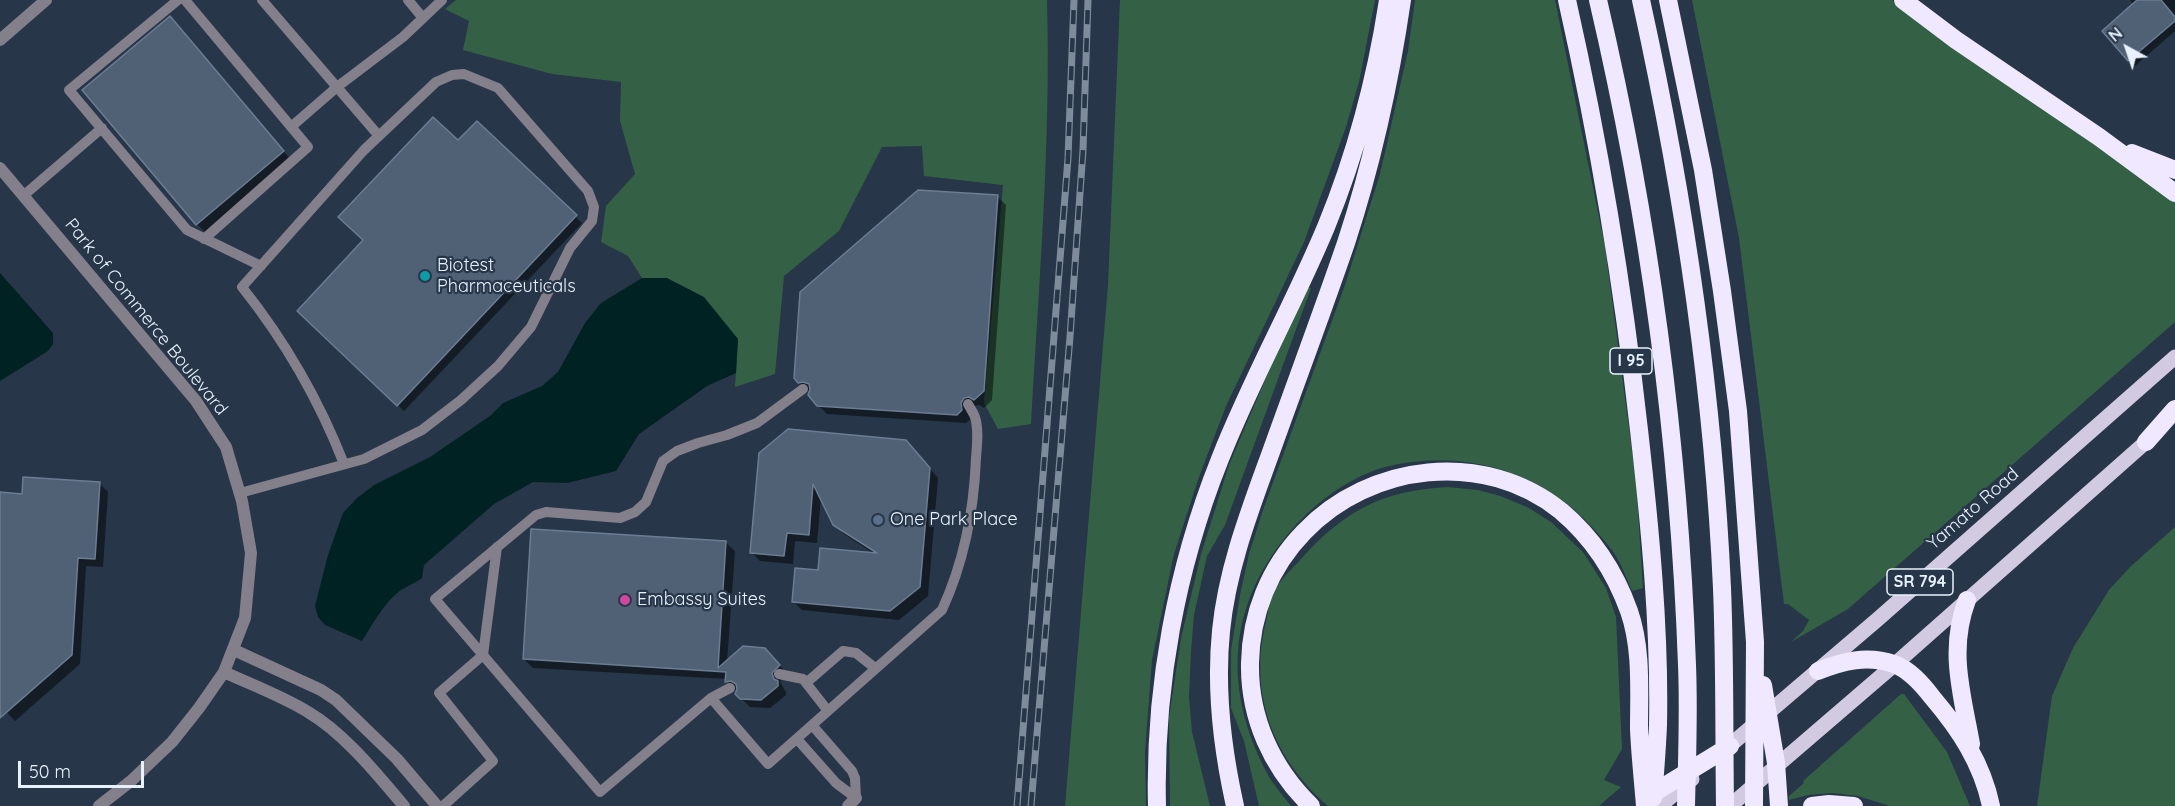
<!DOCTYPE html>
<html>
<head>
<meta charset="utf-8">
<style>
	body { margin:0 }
	#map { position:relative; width:2175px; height:806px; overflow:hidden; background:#273648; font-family:Quicksand,sans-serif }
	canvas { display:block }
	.north { position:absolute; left:2097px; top:18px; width:60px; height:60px; -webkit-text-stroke:4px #273648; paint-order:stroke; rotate:320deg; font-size:16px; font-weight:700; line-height:24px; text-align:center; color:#e8f2fe }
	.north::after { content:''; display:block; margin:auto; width:21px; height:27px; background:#e8f2fe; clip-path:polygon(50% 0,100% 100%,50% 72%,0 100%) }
	.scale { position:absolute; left:18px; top:761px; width:126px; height:27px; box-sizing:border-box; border:3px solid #e8f2fe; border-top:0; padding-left:8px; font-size:18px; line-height:21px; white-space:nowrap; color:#e8f2fe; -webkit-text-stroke:4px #273648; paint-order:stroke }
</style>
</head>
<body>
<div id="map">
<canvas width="2175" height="806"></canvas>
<div class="north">N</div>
<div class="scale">50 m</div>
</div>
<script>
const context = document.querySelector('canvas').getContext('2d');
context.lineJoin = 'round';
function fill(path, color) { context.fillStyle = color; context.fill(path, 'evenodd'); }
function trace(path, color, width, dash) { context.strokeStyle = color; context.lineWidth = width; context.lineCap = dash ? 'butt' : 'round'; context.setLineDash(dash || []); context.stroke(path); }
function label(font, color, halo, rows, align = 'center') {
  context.font = font + ' Quicksand,sans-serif'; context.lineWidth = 4.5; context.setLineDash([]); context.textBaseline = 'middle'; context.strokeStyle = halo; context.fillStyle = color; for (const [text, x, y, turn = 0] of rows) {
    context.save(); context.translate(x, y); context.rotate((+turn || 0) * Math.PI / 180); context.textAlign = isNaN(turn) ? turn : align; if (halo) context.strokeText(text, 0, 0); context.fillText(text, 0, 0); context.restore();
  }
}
fill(new Path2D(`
	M 456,0 L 1047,0 C 1051,141 1039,283 1031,424 L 998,429 L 984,403 L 1003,185 L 924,176 L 922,146 L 882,147 L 839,231 L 784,276 L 775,374 L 735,387 L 738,339 L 667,278 L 642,278 L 628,256 L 601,242 L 606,206 L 635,174 L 620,121 L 621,82 L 552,74 L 463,50 L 469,21 L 445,9 Z
	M 1120,0 L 1375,0 L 1359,82 L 1346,127 L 1304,242 L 1226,406 L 1199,477 L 1174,554 L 1152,660 L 1145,752 L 1146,806 L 1065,806 L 1108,285 Z
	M 1415,0 L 1555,0 L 1605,247 L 1636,481 L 1643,588 L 1632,591 C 1627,580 1623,568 1617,558 C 1610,546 1600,536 1591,526 C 1540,470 1459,448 1385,467 C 1350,477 1319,500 1295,526 C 1228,600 1221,686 1267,773 C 1273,785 1283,795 1291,806 L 1259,806 L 1244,741 L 1231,708 L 1231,650 L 1240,595 L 1249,554 L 1263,510 L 1345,285 L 1380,174 L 1408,51 Z
	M 1692,0 L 1892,0 L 2175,199 L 2175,322 L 1848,609 L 1791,642 L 1803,631 L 1809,620 L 1788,604 L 1784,604 L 1739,238 Z
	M 1307,288 L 1311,288 L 1225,525 L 1207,556 L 1194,615 L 1191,651 L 1189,697 L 1192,732 L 1210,806 L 1170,806 L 1169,718 L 1181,638 L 1201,554 L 1229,465 L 1294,312 Z
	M 1447,487 L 1478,490 L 1500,496 L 1527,507 L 1551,522 L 1583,552 L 1606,588 L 1616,617 L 1622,749 L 1604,780 L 1621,787 L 1599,806 L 1328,806 C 1273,759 1248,692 1266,622 C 1268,613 1269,603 1273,595 C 1278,581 1291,570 1301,559 C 1345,510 1382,491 1447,487 Z
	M 2175,527 L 2175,806 L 2037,806 L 2052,696 L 2073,648 L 2109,590 L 2130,567 Z
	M 1901,694 L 1904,694 L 1947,752 L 1970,806 L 1890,806 L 1858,796 L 1833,793 L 1808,795 L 1789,800 L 1789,796 L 1804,783 L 1803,781 Z`), '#346145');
fill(new Path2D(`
	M 0,273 L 53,333 L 53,344 L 48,351 L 0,381 Z
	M 642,278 L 667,278 L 704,297 L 738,339 L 736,373 L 707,386 L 639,434 L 616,471 L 567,483 L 533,482 L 494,504 L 424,565 L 422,578 C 415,583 407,586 401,590 C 384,602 373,624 362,641 L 325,625 L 318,617 L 315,606 L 328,555 L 343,513 L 357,498 L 374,485 L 430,457 L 490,416 L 503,403 L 542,386 L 558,372 L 585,323 L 601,303 Z`), '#022');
fill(new Path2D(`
	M 2130,0 L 2175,0 L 2175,31 L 2135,66 L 2104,31 L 2134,5 Z
	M 179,27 L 291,160 L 206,233 L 197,224 Z
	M 477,123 L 582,223 L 404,411 L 299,311 Z
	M 997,196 L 1006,205 L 992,400 L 984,408 L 979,405 L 973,406 L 971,419 L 966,423 L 827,414 L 818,405 L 811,390 L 808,391 L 799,382 Z
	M 915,451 L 938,478 L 928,596 L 899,620 L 802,610 L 793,601 L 819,572 L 876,555 L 844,534 L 834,525 L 821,497 L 817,543 L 795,541 L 793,564 L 760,561 L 751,552 L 760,454 Z
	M 99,483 L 108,492 L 103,567 L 86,566 L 80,664 L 15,721 L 0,705 L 0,494 L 23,495 Z
	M 726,543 L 735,551 L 727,662 L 774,659 L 787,674 L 780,682 L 786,692 L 786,695 L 770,708 L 750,707 L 741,698 L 739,689 L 735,690 L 727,679 L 533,668 L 524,659 Z`), '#0007');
const building = new Path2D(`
	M 2137,0 L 2161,0 L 2175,17 L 2175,21 L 2128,61 L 2102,31 Z
	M 170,16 L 284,151 L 196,225 L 82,90 Z
	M 433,117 L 458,140 L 477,121 L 577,215 L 397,406 L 297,311 L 363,240 L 338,217 Z
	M 918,190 L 998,195 L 984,391 L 974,400 L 969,397 L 964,398 L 961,403 L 962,410 L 957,415 L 817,406 L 808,395 L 810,389 L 809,384 L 803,382 L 798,383 L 794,378 L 800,292 Z
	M 788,429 L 906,440 L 930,468 L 920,587 L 890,611 L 792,602 L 795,568 L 818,570 L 820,548 L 877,553 L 833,525 L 813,484 L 809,535 L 787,533 L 784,556 L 750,553 L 759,453 Z
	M 23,477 L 100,482 L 95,559 L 78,558 L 72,655 L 0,718 L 0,492 L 22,494 Z
	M 531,529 L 726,541 L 718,668 L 743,646 L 765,648 L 780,665 L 772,673 L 774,679 L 778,681 L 778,686 L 761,700 L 740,699 L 735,694 L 737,689 L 736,684 L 731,681 L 725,682 L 726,672 L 523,659 Z`);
fill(building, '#506075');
trace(building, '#6c7d93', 1.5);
trace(new Path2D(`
	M 178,0 L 69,90 L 187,230 L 261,266
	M 185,0 L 308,147 L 204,239
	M 262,0 L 379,136
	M 408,0 L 423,18
	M 291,127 L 337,87 L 403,37 L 442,0
	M 23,196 L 102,128
	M 803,389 L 757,423 L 727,435 L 698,443 L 677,451 L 663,461 L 646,502 L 635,512 L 620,518 L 546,512 L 536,515 L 435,599 L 600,792 L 711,698 L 768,764 L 942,610 C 964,562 974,511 976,458 C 977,445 979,430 975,417 C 973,412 970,408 968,404
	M 240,493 L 364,459 L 422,430 L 461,400 L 498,366 L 531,327 L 570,248 L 592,221 L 594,207 L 588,191 L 498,88 L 464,74 L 452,75 L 436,82 L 364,150 L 242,287 C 285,341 319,400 344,464
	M 779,674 L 803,679 L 828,711
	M 806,683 L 843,651 L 856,653 L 875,668
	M 711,698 L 730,688
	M 812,725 L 852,771 L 855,778 L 856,798
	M 797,739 L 836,783 L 856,798
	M 443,806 L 493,761 L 439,693 L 483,655 L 497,547`), '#837f8b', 10);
trace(new Path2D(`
	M 0,40 L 46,0
	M 0,168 L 196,401 L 226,447 L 242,501 L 251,553 L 245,618 L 224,672 L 199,708 L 172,742 L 131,781 L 99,806
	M 234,650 L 321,690 L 336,700 L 397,759 L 437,806
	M 224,672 C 252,685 282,696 308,712 C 344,733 377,774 404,806
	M 848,806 L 856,798`), '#837f8b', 12);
trace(new Path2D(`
	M 1721,753 L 1878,619 L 2175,357
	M 1660,806 L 1692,779
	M 1730,806 L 1894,665 L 2155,434`), '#d2cae1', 15);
trace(new Path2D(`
	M 1567,0 C 1599,142 1623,286 1639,430 C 1650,527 1660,629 1658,725 C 1657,750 1655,774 1653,798
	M 1598,0 C 1649,218 1679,441 1687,665 C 1689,712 1687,759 1686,806
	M 1641,0 C 1684,195 1713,389 1722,588 C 1725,661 1724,734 1725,806
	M 1668,0 L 1703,170 L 1722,291 L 1738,411 L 1755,642 L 1754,806
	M 1903,0 L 1956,40 L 2099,137 L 2175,193
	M 2132,153 L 2175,170
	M 2146,442 L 2175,409
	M 1967,600 C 1948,650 1962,694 1971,744
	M 1818,671 C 1843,661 1867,655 1894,664 C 1910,670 1922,684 1932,697 C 1960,730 1982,763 1991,806
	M 1763,685 L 1776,763 L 1779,806
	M 1647,797 L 1730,746
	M 1157,806 C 1154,688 1176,569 1220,459 C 1251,380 1293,306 1326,227 C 1356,154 1376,79 1388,0
	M 1235,806 C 1222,748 1215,691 1221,631 C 1227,569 1250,510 1271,452 C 1296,382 1322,313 1346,243 C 1372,164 1390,82 1402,0
	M 1311,806 C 1272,768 1249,718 1250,663 C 1251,614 1269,568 1304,532 C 1370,463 1484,449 1561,511 C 1593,538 1615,572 1629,611 C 1642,648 1639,690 1639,729 C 1640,754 1643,780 1645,806
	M 1812,806 L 1829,804 L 1854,806`), '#f0e8ff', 18);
const rail = new Path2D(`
	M 1017,806 L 1068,158 L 1074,0
	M 1031,806 L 1070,337 L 1083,150 L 1088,0`);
trace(rail, '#7e8b9a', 7);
trace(rail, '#273648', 4.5, [14]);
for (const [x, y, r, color] of [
	[425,276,6,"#0f9aa8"],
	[878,520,6,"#5c6f8a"],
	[625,600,6,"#d1479c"]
]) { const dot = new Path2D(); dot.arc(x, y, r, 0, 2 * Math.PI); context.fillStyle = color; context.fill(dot); trace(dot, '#273648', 2); }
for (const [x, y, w] of [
	[1631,361,42],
	[1920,582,66]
]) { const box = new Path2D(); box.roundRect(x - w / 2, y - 13, w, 26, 4.5); context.fillStyle = '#273648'; context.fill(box); trace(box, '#e8f2fe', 1.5); }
label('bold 16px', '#e8f2fe', null, [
	["I 95",1631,361],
	["SR 794",1920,582]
]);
label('18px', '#e8f2fe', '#273648', [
	["Biotest",437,266],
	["Pharmaceuticals",437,287],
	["One Park Place",890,520],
	["Embassy Suites",637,600]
], 'left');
label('18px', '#e8f2fe', '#273648', [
	["Park of Commerce Boulevard",146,317,51],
	["Yamato Road",1973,509,-41]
]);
</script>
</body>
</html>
